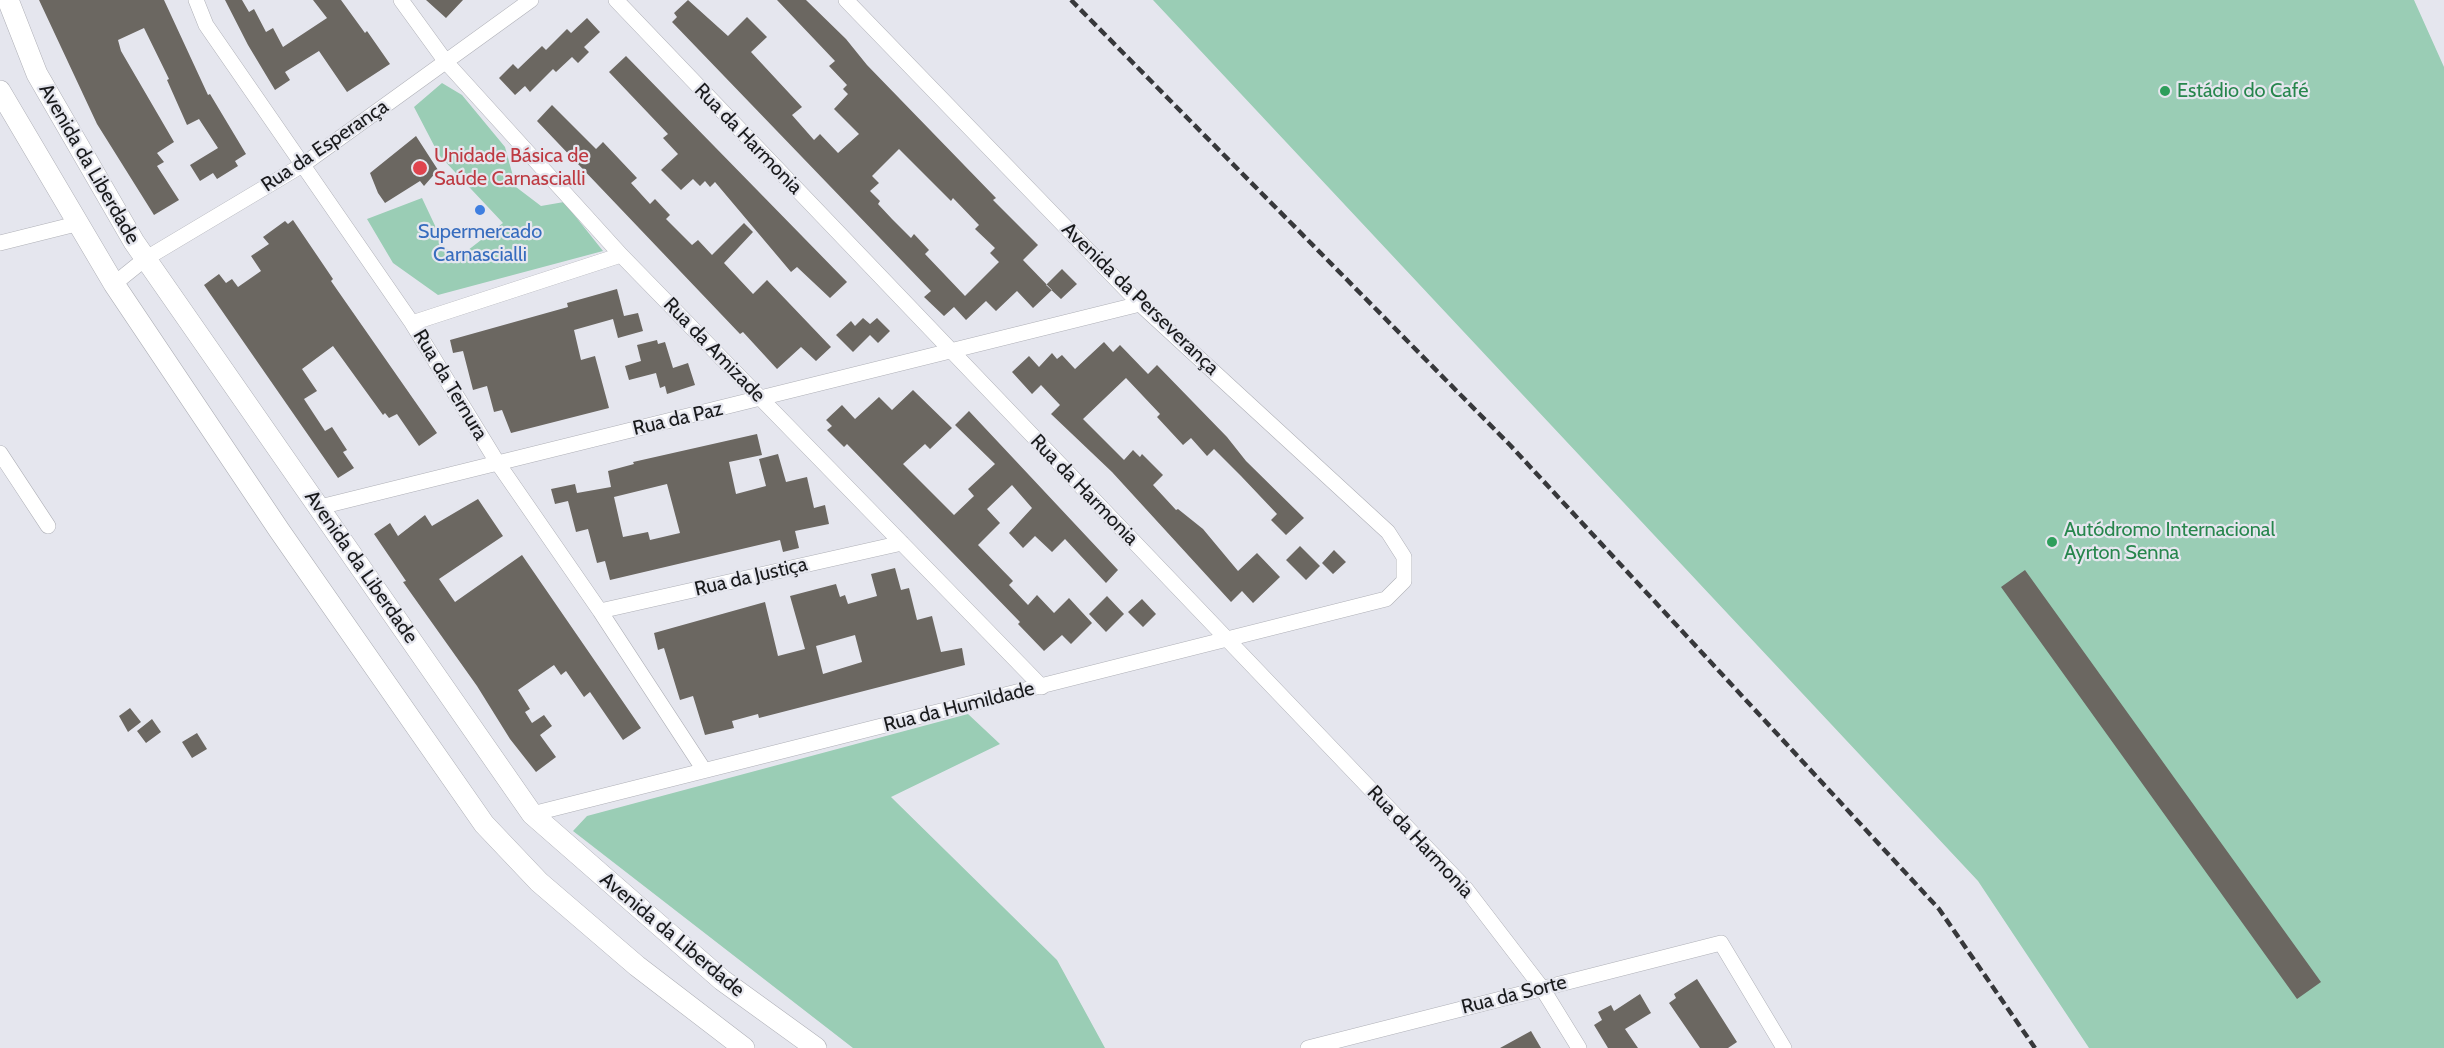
<!DOCTYPE html>
<html>
<head>
<meta charset="utf-8">
<style>
	body { margin:0 }
	canvas { display:block; background:#e5e6ee }
</style>
</head>
<body>
<canvas width="2444" height="1048"></canvas>
<script>
const context = document.querySelector('canvas').getContext('2d');
context.lineJoin = 'round';
function fill(path, color) { context.fillStyle = color; context.fill(path, 'evenodd'); }
function trace(path, color, width, dash) { context.strokeStyle = color; context.lineWidth = width; context.lineCap = dash ? 'butt' : 'round'; context.setLineDash(dash || []); context.stroke(path); }
function label(font, color, halo, rows, align = 'center') {
  context.font = font + ' Cabin,sans-serif'; context.lineWidth = 4.5; context.setLineDash([]); context.textBaseline = 'middle'; context.strokeStyle = halo; context.fillStyle = color; for (const [text, x, y, turn = 0] of rows) {
    context.save(); context.translate(x, y); context.rotate((+turn || 0) * Math.PI / 180); context.textAlign = isNaN(turn) ? turn : align; if (halo) context.strokeText(text, 0, 0); context.fillText(text, 0, 0); context.restore();
  }
}
fill(new Path2D(`
	M 1153,0 L 2414,0 L 2444,67 L 2444,1048 L 2089,1048 L 1978,881 Z
	M 442,83 L 462,95 L 505,147 L 516,187 L 541,206 L 564,202 L 603,251 L 438,295 L 393,263 L 367,219 L 422,198 L 446,249 L 463,254 L 503,223 L 439,155 L 414,107 Z
	M 968,714 L 1000,744 L 891,797 L 1057,960 L 1105,1048 L 853,1048 L 573,831 L 587,816 Z`), '#9acdb5');
fill(new Path2D(`
	M 39,0 L 164,0 L 208,95 L 210,94 L 246,154 L 235,161 L 238,166 L 217,179 L 213,173 L 200,181 L 190,165 L 218,148 L 199,119 L 187,125 L 167,80 L 169,79 L 144,28 L 118,40 L 121,51 L 174,142 L 157,153 L 164,162 L 157,166 L 179,200 L 154,215 L 97,124 Z
	M 225,0 L 242,0 L 249,12 L 254,9 L 266,32 L 273,28 L 283,47 L 327,18 L 313,0 L 341,0 L 365,33 L 367,31 L 390,64 L 347,92 L 319,51 L 285,72 L 290,80 L 275,90 L 248,45 Z
	M 426,0 L 463,0 L 446,18 Z
	M 688,0 L 728,36 L 747,17 L 767,37 L 751,52 L 802,107 L 792,115 L 814,140 L 820,134 L 838,153 L 859,134 L 834,109 L 848,94 L 843,89 L 847,85 L 829,66 L 835,61 L 777,0 L 806,0 L 846,39 L 867,65 L 996,198 L 993,200 L 1038,245 L 1023,260 L 1052,290 L 1033,308 L 1017,291 L 996,311 L 986,301 L 966,320 L 954,307 L 944,316 L 924,297 L 931,291 L 672,22 L 677,17 L 674,13 ZM 899,149 L 951,201 L 953,198 L 979,225 L 975,229 L 995,248 L 990,253 L 999,262 L 965,296 L 925,254 L 929,250 L 914,234 L 911,238 L 892,219 L 878,204 L 880,201 L 870,191 L 879,183 L 872,176 Z
	M 587,18 L 600,32 L 584,47 L 589,52 L 578,63 L 572,57 L 556,72 L 553,69 L 530,92 L 525,86 L 515,95 L 499,78 L 513,64 L 518,69 L 542,46 L 546,50 L 567,29 L 571,33 Z
	M 626,56 L 847,282 L 830,298 L 797,267 L 791,272 L 715,182 L 710,187 L 705,181 L 700,186 L 693,179 L 681,190 L 661,170 L 678,154 L 663,138 L 668,134 L 609,72 Z
	M 552,105 L 596,149 L 603,142 L 637,178 L 631,183 L 650,204 L 655,199 L 670,215 L 666,219 L 692,245 L 698,240 L 712,255 L 744,223 L 753,232 L 724,263 L 753,294 L 767,280 L 831,347 L 816,361 L 801,347 L 777,369 L 743,332 L 740,334 L 537,121 Z
	M 416,136 L 438,170 L 424,186 L 420,181 L 385,203 L 378,193 L 370,173 Z
	M 293,220 L 333,279 L 331,281 L 437,433 L 419,446 L 397,414 L 389,418 L 385,413 L 383,415 L 333,346 L 302,369 L 317,391 L 304,399 L 325,431 L 332,427 L 347,450 L 343,452 L 354,468 L 338,478 L 204,285 L 219,274 L 226,283 L 232,279 L 238,287 L 261,271 L 251,256 L 269,244 L 263,237 L 285,221 L 288,224 Z
	M 1062,269 L 1077,284 L 1061,299 L 1046,285 Z
	M 617,289 L 624,316 L 638,313 L 643,331 L 618,338 L 613,319 L 574,330 L 581,360 L 595,356 L 609,408 L 511,433 L 502,410 L 494,412 L 487,386 L 473,390 L 463,351 L 453,353 L 450,340 L 568,307 L 567,303 Z
	M 863,318 L 870,324 L 877,318 L 890,331 L 878,343 L 870,335 L 853,352 L 836,335 L 851,321 L 855,326 Z
	M 657,340 L 658,344 L 665,342 L 673,368 L 688,363 L 695,385 L 667,394 L 665,386 L 660,388 L 656,373 L 629,380 L 625,366 L 641,361 L 637,345 Z
	M 1104,342 L 1113,352 L 1120,345 L 1148,374 L 1157,365 L 1227,437 L 1246,461 L 1304,518 L 1286,535 L 1271,520 L 1277,514 L 1241,476 L 1214,449 L 1207,456 L 1191,438 L 1183,445 L 1157,417 L 1160,414 L 1126,378 L 1083,419 L 1124,460 L 1133,450 L 1140,457 L 1142,454 L 1163,475 L 1153,485 L 1176,510 L 1178,509 L 1203,529 L 1238,571 L 1257,553 L 1280,577 L 1253,603 L 1242,591 L 1231,602 L 1112,472 L 1051,414 L 1060,405 L 1041,385 L 1032,394 L 1012,372 L 1029,356 L 1039,367 L 1052,353 L 1057,359 L 1062,355 L 1075,369 Z
	M 913,390 L 952,428 L 930,449 L 925,444 L 903,464 L 954,515 L 974,496 L 968,489 L 995,464 L 955,425 L 969,411 L 1118,570 L 1106,583 L 1065,539 L 1052,552 L 1035,536 L 1023,548 L 1009,533 L 1032,508 L 1012,485 L 987,509 L 1000,523 L 978,545 L 1013,581 L 1009,585 L 1028,605 L 1037,595 L 1054,613 L 1069,598 L 1092,623 L 1071,644 L 1062,635 L 1044,651 L 1018,624 L 1020,622 L 847,444 L 844,447 L 827,430 L 832,426 L 826,420 L 842,405 L 855,419 L 879,397 L 892,410 Z
	M 757,434 L 762,455 L 729,462 L 736,494 L 766,486 L 759,459 L 778,454 L 786,482 L 807,477 L 814,508 L 825,505 L 829,524 L 795,531 L 799,548 L 783,552 L 780,540 L 610,580 L 605,561 L 597,563 L 588,529 L 576,532 L 568,501 L 555,504 L 551,489 L 575,484 L 577,493 L 611,487 L 608,471 L 634,464 L 633,462 ZM 667,484 L 680,533 L 650,540 L 648,532 L 623,537 L 614,497 Z
	M 478,499 L 503,536 L 439,579 L 455,602 L 522,555 L 641,728 L 623,740 L 590,692 L 584,697 L 566,671 L 561,675 L 554,665 L 518,690 L 530,709 L 525,712 L 532,723 L 544,715 L 552,726 L 540,735 L 556,757 L 536,772 L 510,739 L 477,686 L 403,582 L 406,581 L 374,534 L 390,523 L 398,536 L 425,515 L 432,526 Z
	M 1300,546 L 1320,566 L 1306,580 L 1286,560 Z
	M 1334,550 L 1346,562 L 1333,574 L 1322,563 Z
	M 895,568 L 901,590 L 909,588 L 917,620 L 932,616 L 941,652 L 962,648 L 965,665 L 759,718 L 758,714 L 732,721 L 734,728 L 705,735 L 693,696 L 680,700 L 664,648 L 658,650 L 654,633 L 765,602 L 778,656 L 805,649 L 790,596 L 836,584 L 840,597 L 845,595 L 848,604 L 877,596 L 871,574 ZM 855,635 L 862,662 L 823,674 L 816,646 Z
	M 2025,570 L 2321,982 L 2297,999 L 2001,587 Z
	M 1107,596 L 1124,614 L 1106,632 L 1089,614 Z
	M 1142,599 L 1156,614 L 1143,627 L 1128,612 Z
	M 130,708 L 141,722 L 128,732 L 119,716 Z
	M 152,719 L 161,732 L 146,743 L 137,731 Z
	M 197,733 L 207,749 L 192,758 L 182,742 Z
	M 1697,979 L 1737,1042 L 1728,1048 L 1700,1048 L 1669,1003 L 1676,998 L 1674,994 Z
	M 1640,994 L 1651,1013 L 1625,1029 L 1638,1048 L 1608,1048 L 1594,1025 L 1602,1020 L 1598,1012 L 1611,1005 L 1614,1011 Z
	M 1531,1031 L 1541,1048 L 1500,1048 Z`), '#6b6761');
const street = new Path2D(`
	M 196,0 L 206,25 L 412,323 L 497,462 L 600,611 L 704,770
	M 401,0 L 446,62 L 621,255 L 1042,687
	M 616,0 L 1466,889 L 1542,988 L 1579,1048
	M 0,243 L 76,224
	M 114,284 L 145,259 L 304,164 L 531,0
	M 412,323 L 621,255
	M 0,453 L 48,526
	M 320,507 L 1140,304
	M 600,611 L 902,543
	M 532,814 L 1386,599 L 1404,581 L 1404,557 L 1388,532 L 1140,304 L 846,0
	M 1308,1048 L 1721,943 L 1784,1048`);
const secondary = new Path2D(`
	M 8,0 L 37,74 L 134,242 L 532,814 L 722,980 L 816,1048
	M 0,91 L 114,284 L 279,530 L 484,824 L 539,882 L 637,966 L 744,1048`);
trace(street, '#afb0b7', 16);
trace(secondary, '#afb0b7', 22);
trace(street, '#fff', 15);
trace(secondary, '#fff', 21);
trace(new Path2D(`
	M 1071,0 L 1510,445 L 1939,909 L 2035,1048`), '#37383b', 4.5, [9, 4.5]);
for (const [x, y, r, color] of [
	[2165,91,6,"#2e9e5b"],
	[420,168,8,"#e0444e"],
	[480,210,6,"#3f7fe0"],
	[2052,542,6,"#2e9e5b"]
]) { const dot = new Path2D(); dot.arc(x, y, r, 0, 2 * Math.PI); context.fillStyle = color; context.fill(dot); trace(dot, '#e5e6ee', 2); }
label('20px', '#27864d', '#e5e6ee', [
	["Estádio do Café",2177,91],
	["Autódromo Internacional",2064,530],
	["Ayrton Senna",2064,553]
], 'left');
label('20px', '#191a1c', '#e5e6ee', [
	["Rua da Harmonia",748,139,46],
	["Rua da Esperança",325,146,-34],
	["Avenida da Liberdade",89,164,60],
	["Avenida da Perseverança",1140,299,44],
	["Rua da Amizade",714,350,46],
	["Rua da Ternura",450,385,59],
	["Rua da Paz",678,419,-13],
	["Rua da Harmonia",1084,490,46],
	["Avenida da Liberdade",361,567,55],
	["Rua da Justiça",751,577,-13],
	["Rua da Humildade",959,707,-14],
	["Rua da Harmonia",1420,842,47],
	["Avenida da Liberdade",672,935,40],
	["Rua da Sorte",1514,995,-14]
]);
label('20px', '#be3a42', '#e5e6ee', [
	["Unidade Básica de",434,156],
	["Saúde Carnascialli",434,179]
], 'left');
label('20px', '#366cbe', '#e5e6ee', [
	["Supermercado",480,232],
	["Carnascialli",480,255]
]);
</script>
</body>
</html>
